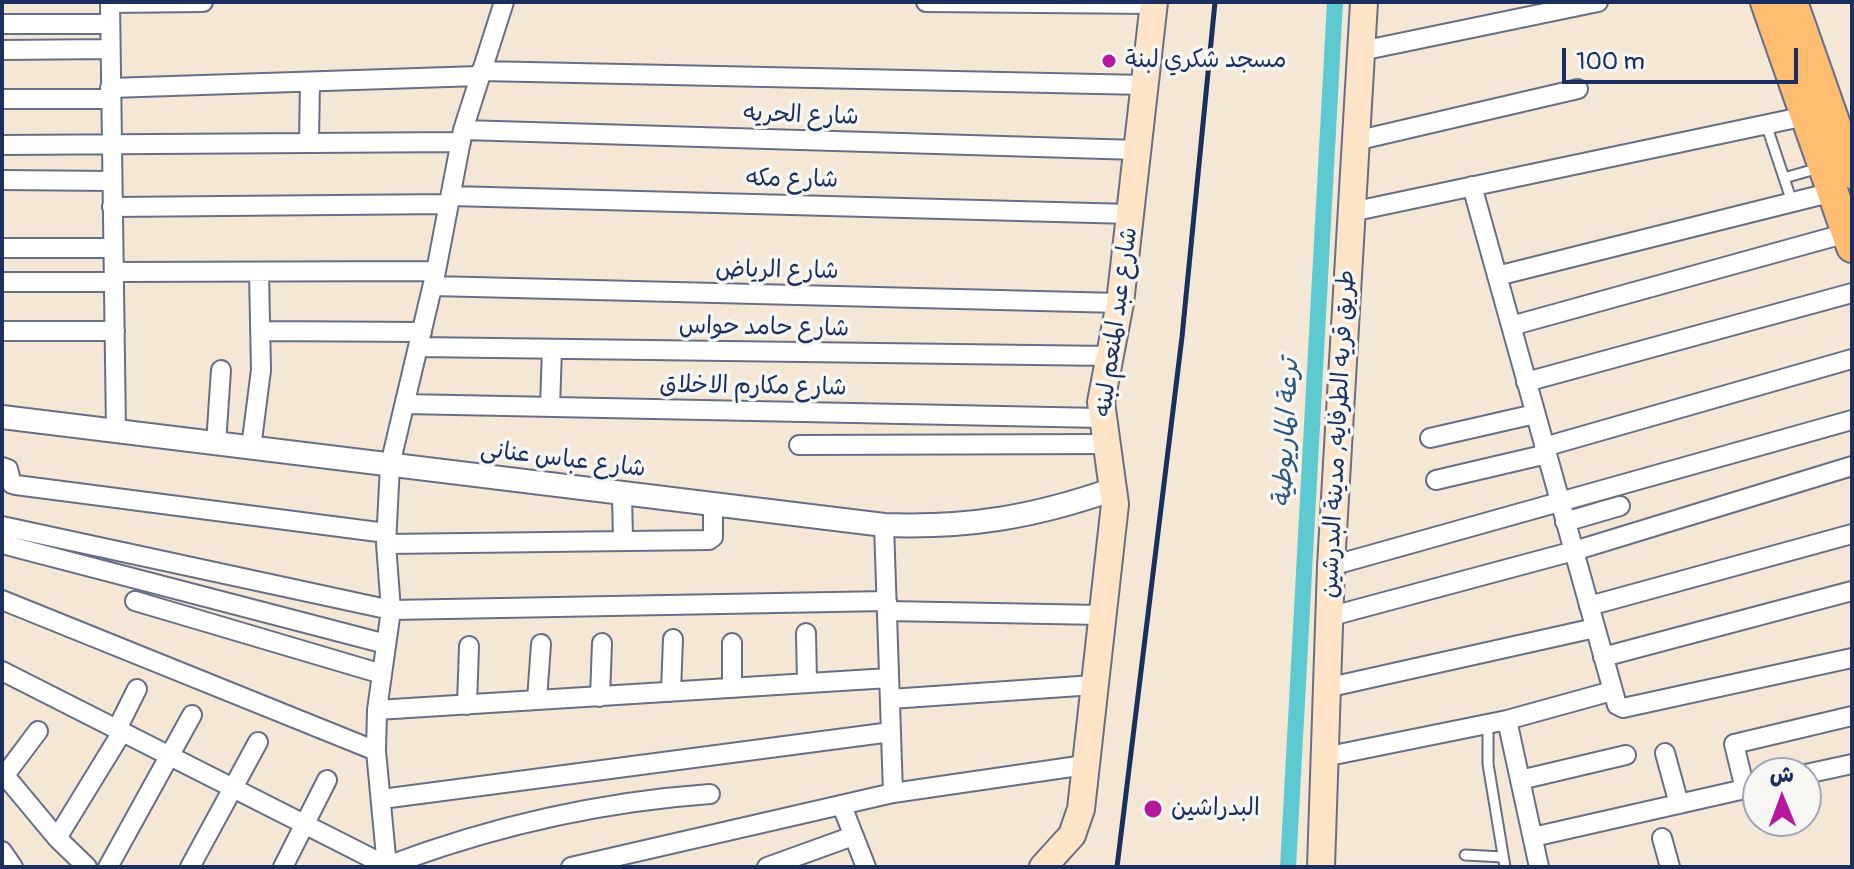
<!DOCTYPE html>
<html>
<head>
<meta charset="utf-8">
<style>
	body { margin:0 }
	#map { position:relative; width:1854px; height:869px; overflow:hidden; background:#f4e7d5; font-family:Pangolin,"Playpen Sans Arabic",sans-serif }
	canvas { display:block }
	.frame { position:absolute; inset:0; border:4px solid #1b2f5e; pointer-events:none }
	.north { position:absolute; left:1742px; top:757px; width:80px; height:80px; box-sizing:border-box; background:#f6f6f2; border:2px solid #9ea6b7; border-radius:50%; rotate:359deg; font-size:22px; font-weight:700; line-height:32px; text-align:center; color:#1b2f5e }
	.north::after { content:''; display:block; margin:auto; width:28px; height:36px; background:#b5179e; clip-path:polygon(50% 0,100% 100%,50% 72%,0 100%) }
	.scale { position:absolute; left:1562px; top:48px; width:236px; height:36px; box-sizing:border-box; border:4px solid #1b2f5e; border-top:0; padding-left:10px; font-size:24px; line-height:28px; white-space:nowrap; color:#1b2f5e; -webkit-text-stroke:6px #f6f6f2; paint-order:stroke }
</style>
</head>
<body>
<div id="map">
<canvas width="1854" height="869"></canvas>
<div class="frame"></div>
<div class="north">ش</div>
<div class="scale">100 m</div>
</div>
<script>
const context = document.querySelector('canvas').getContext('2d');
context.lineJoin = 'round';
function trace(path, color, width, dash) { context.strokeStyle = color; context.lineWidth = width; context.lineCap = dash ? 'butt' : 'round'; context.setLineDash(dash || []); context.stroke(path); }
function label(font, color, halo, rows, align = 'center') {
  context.font = font + ' Pangolin,"Playpen Sans Arabic",sans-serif'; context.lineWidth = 7; context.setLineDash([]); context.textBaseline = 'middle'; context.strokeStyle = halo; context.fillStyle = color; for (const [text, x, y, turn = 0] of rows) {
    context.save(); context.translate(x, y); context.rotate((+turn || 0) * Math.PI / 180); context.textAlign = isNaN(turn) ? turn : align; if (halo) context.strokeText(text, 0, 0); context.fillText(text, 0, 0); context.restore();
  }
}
trace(new Path2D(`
	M 1288,867 L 1335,2`), '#5dcad2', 16);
const service = new Path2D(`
	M 1766,124 L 1792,202
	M 1784,178 L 1819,168
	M 1488,724 L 1488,764 L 1505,867
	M 1465,855 L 1503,857`);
const minor = new Path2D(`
	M 110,2 L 116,431
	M 926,2 L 1154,4
	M 110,3 L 203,2
	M 2,24 L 110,24
	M 2,50 L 110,49
	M 1361,51 L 1598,2
	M 481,71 L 1145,85
	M 110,88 L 479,76
	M 2,99 L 111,99
	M 463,130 L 1138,150
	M 309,141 L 310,83
	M 1355,141 L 1578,89
	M 2,145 L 461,142
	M 2,180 L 112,181
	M 1472,186 L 1617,705 L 1623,708 L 1852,658
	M 451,196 L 1131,214
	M 112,207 L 449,204
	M 1351,212 L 1806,116
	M 2,248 L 113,248
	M 114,272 L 436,271
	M 1497,276 L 1833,192
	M 2,282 L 114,282
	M 433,286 L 1120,303
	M 1511,326 L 1847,233
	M 2,331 L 115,331
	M 262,331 L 422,332
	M 418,347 L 1110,356
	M 1526,382 L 1852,293
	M 405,404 L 1101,418
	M 550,407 L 552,349
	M 1430,438 L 1535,414
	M 216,444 L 221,370
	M 799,445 L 1106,444
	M 1544,447 L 1852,359
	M 251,448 L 261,370 L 259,272
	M 2,467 L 8,469 L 12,484 L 16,485 L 386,533
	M 1436,480 L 1547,454
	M 622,494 L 623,541
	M 1565,522 L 1620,506
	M 884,525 L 893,793
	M 2,526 L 391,610 L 887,601
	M 2,544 L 386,644
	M 386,544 L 709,540 L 713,537 L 713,505
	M 1331,566 L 1852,420
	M 2,600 L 376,751
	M 135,601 L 382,674
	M 1589,606 L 1852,534
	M 887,611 L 1102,615
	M 1328,617 L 1574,551 L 1852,466
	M 806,633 L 807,683
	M 732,643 L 732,688
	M 1603,657 L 1852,591
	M 2,671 L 387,866 C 493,826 597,802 710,794
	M 1326,688 L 1595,628
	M 671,692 L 673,639
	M 600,697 L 602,643
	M 890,699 L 1094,685
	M 537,700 L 541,644
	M 467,705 L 469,646
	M 377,710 L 889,678
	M 1507,720 L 1539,867
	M 117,729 L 137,689
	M 1665,753 L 1679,804
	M 1324,757 L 1507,720 L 1612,691
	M 2,772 L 57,838 L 87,867
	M 1806,774 L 1852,764
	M 5,775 L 38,731
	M 1520,780 L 1626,755
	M 1745,789 L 1734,744 L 1852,716
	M 382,799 L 891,732
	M 842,806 L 866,867
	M 1533,837 L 1758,786
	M 57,838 L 122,732
	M 1662,838 L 1670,867
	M 2,851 L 13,867
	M 108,867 L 192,715
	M 190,867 L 258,742
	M 283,867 L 327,780
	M 387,867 L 376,751 L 377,710 L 391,610 L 386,544 L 390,465 L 436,271 L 463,130 L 504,2
	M 571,867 L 893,793 L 1085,765
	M 767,867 L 853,836`);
const tertiary = new Path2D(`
	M 2,417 L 884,525 C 969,528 1034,517 1114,489`);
const secondary = new Path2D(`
	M 1043,867 L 1072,835 L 1081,809 L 1115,504 L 1101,402 L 1120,303 L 1154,2
	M 1321,867 L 1331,566 L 1364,2`);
const trunk = new Path2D(`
	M 1766,2 L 1852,247
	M 1792,2 L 1852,173`);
trace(service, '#676f88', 13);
trace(minor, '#676f88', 22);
trace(tertiary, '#676f88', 26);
trace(secondary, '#676f88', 30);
trace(trunk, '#676f88', 34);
trace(service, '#fff', 9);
trace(minor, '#fff', 18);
trace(tertiary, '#fff', 22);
trace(secondary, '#fee4c6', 26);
trace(trunk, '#fdbc70', 30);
trace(new Path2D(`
	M 1117,867 L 1182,337 L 1215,2`), '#1b2f5e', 5);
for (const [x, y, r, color] of [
	[1109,61,8,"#b5179e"],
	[1153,809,10,"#b5179e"]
]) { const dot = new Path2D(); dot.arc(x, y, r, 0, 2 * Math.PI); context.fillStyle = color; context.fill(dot); trace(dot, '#f6f6f2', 3); }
label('24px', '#1b2f5e', '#f6f6f2', [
	["مسجد شكري لبنة",1125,61],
	["البدراشين",1171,809]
], 'left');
label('24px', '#1b2f5e', '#f6f6f2', [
	["شارع الحريه",801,116,2],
	["شارع مكه",792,180,1],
	["شارع الرياض",777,271,1],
	["شارع عبد المنعم لبنه",1117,322,-82],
	["شارع حامد حواس",764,328,1],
	["شارع مكارم الاخلاق",753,387,1],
	["طريق قريه الطرفايه, مدينة البدرشين",1339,434,-87],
	["شارع عباس عنانى",563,460,7]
]);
label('italic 26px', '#2c567b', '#f6f6f2', [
	["ترعة الماريوطية",1287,433,-87]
]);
</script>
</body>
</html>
